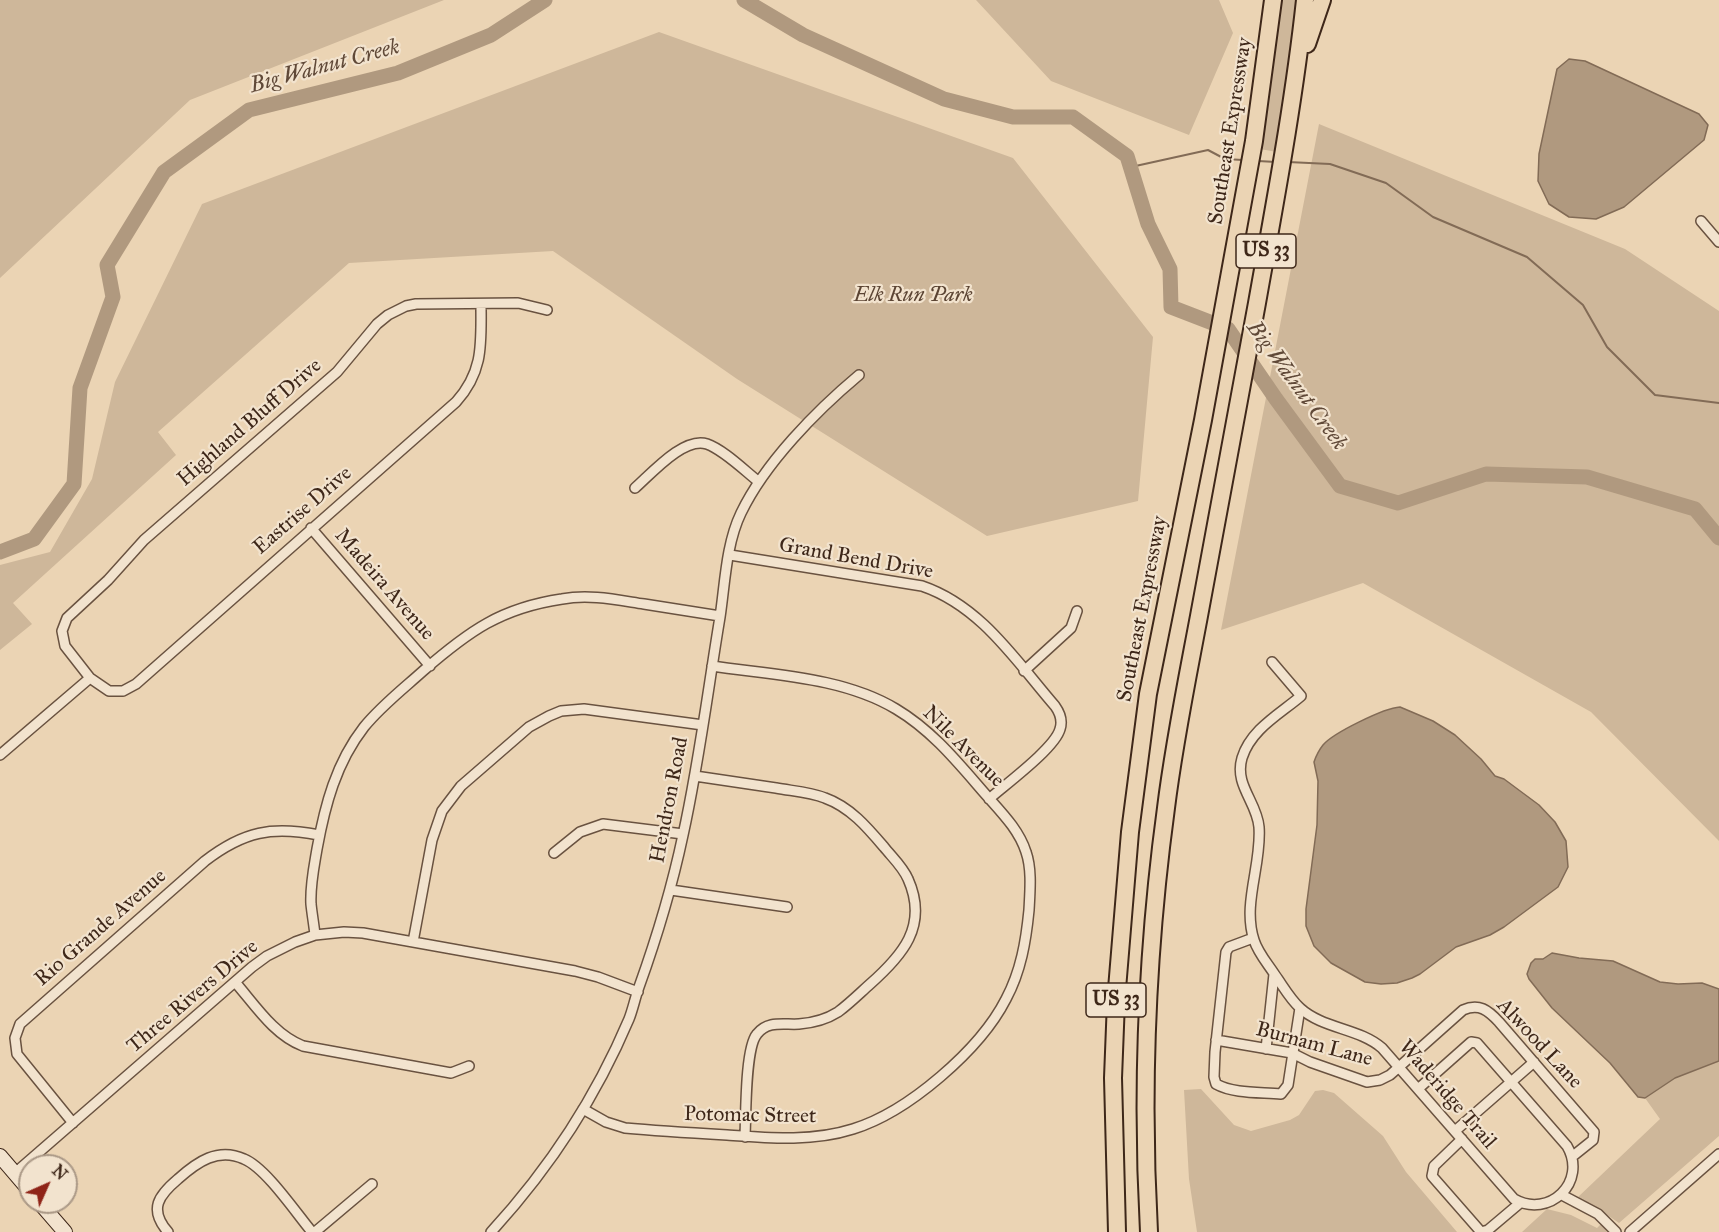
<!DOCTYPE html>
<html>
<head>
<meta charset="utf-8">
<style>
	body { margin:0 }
	#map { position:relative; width:1719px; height:1232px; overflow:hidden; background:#ebd4b4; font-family:"IM FELL Great Primer",serif }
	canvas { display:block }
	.north { position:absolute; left:18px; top:1154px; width:60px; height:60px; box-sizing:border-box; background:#f2e3ce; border:2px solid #aa9886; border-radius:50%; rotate:45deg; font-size:16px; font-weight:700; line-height:24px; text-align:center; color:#3e2719 }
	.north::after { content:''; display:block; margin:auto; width:21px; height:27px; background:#8f2418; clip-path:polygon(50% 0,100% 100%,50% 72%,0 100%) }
</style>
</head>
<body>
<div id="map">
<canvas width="1719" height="1232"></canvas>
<div class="north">N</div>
</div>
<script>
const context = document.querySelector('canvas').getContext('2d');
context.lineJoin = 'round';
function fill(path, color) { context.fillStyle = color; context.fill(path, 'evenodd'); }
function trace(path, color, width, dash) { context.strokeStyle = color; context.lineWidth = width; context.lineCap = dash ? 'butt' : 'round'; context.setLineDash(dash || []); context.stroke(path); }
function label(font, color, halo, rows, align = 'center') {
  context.font = font + ' "IM FELL Great Primer",serif'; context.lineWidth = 4.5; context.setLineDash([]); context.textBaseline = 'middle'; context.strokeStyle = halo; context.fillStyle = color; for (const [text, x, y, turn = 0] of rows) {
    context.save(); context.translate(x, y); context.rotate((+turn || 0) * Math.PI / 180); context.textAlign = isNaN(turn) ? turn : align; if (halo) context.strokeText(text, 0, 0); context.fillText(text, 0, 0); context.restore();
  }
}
fill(new Path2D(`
	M 0,0 L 444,0 L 190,100 L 0,278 Z
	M 976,0 L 1219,0 L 1233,33 L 1189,135 L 1051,81 Z
	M 1279,0 L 1299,0 L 1277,152 L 1260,149 Z
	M 659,32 L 1013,158 L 1153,337 L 1138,501 L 987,536 L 737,379 L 553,251 L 349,263 L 158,432 L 176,455 L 13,603 L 32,624 L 0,650 L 0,565 L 50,552 L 92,479 L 115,382 L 202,204 Z
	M 1319,124 L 1625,249 L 1719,311 L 1719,841 L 1591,712 L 1363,583 L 1221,630 Z
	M 1719,1061 L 1719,1136 L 1619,1223 L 1600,1210 L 1577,1198 L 1660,1119 L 1645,1098 L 1675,1078 Z
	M 1201,1089 L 1234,1125 L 1251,1131 L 1290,1120 L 1299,1115 L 1315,1091 L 1323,1090 L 1334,1093 L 1383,1136 L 1406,1172 L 1457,1232 L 1197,1232 L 1189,1179 L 1184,1090 Z
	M 1547,1209 L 1571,1215 L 1597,1228 L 1601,1224 L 1607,1232 L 1522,1232 Z`), '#ceb79a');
const water = new Path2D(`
	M 1569,59 L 1585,61 L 1699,114 L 1708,125 L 1704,140 L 1624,207 L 1596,219 L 1569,217 L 1549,204 L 1538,181 L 1539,154 L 1557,69 Z
	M 1400,707 L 1433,721 L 1455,735 L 1481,759 L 1495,776 L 1504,779 L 1539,805 L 1555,822 L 1566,841 L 1568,867 L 1558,887 L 1504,927 L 1490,935 L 1456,947 L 1420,974 L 1412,978 L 1397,983 L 1381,984 L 1365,982 L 1331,963 L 1314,946 L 1306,926 L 1306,909 L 1317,825 L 1318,781 L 1314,762 C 1316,756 1319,750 1323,745 C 1333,733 1384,708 1400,707 Z
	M 1552,953 L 1579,958 L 1613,961 L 1660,982 L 1678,984 L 1702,983 L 1719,989 L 1719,1061 L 1675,1078 L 1645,1098 L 1638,1097 L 1610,1063 L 1552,1008 L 1529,979 L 1527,974 L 1531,963 L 1535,959 L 1543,959 Z`);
fill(water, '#b0997f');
trace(water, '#826b56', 1.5);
trace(new Path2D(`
	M 1258,161 L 1276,162
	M 1288,162 L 1330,164 L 1386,183 L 1433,217 L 1527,257 L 1583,305 L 1607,347 L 1655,395 L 1719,403
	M 1131,167 L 1208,150 L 1225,159 L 1243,160`), '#826b56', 2);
trace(new Path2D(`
	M 744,0 L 803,35 L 944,99 L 1013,117 L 1073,117 L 1127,156 L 1148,224 L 1170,269 L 1171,307 L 1228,329 L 1276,399 L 1340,486 L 1398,503 L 1486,474 L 1587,477 L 1695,509 L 1719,538
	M 0,552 L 34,539 L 74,484 L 80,388 L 113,297 L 107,265 L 164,172 L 249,110 L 398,73 L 491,35 L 545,0`), '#b0997f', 15);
const street = new Path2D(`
	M 1701,221 L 1719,242
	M 481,304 C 481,343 484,371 456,402 L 136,684 L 123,691 L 109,691 L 90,678 L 65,646 L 62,631 L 67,618 L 108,580 L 144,540 L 337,372 L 377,324 L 388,315 L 406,306 L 416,304 L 518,303 L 547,310
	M 635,488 C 651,474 684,436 707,444 C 724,450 745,471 759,482
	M 311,528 L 430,666
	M 730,555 L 922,586 C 981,606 1016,661 1055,706 C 1060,713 1063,720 1060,729 C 1055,748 1006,784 989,799
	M 1272,662 L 1301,696 C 1280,714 1251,729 1242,758 C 1234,785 1257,802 1259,827 C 1262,864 1242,904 1254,940 C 1258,953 1268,964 1275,975 C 1283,986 1290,999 1300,1008 C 1323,1029 1359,1028 1382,1048 L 1514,1199 C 1549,1219 1588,1182 1567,1146 L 1477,1043 L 1471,1042 L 1418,1089
	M 1024,671 L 1071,628 L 1077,611
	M 0,755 L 90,678
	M 695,776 C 722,780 749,784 776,788 C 792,791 810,792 825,798 C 850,807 867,827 884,847 C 892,857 903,867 908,879 C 929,926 902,956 869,985 C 859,994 849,1004 838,1012 C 827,1019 812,1023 799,1024 C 784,1025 768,1020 757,1034 C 745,1048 746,1115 745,1137
	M 554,853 L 580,832 L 603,824 L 683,834
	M 671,890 L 787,907
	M 315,935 C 314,925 312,914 311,904 C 310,885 314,867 317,849 C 325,805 336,763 364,727 C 381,706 403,689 423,671 C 469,631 501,608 562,599 C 590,594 617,600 644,604 C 669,608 695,612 720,616
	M 1253,938 L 1229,947 L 1226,952 L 1215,1052 L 1214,1077 L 1216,1084 C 1234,1094 1261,1092 1281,1094 L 1288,1085 L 1300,1008
	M 413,942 L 432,840 L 442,811 L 461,786 L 529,727 L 549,716 L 561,711 L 584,709 L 703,725
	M 235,982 C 255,1005 274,1035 303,1046 L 451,1073 L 469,1066
	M 1216,1040 L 1292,1053 L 1310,1062 L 1367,1082 L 1380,1080 L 1390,1075 L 1463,1010 C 1479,1003 1488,1010 1499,1022 L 1594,1132 L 1593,1140 L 1573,1156
	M 1266,1049 L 1274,974
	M 583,1109 L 606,1122 L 625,1128 C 659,1131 693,1133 727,1135 C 769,1138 812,1142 853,1129 C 908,1112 980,1050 1006,999 C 1021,971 1026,941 1029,910 C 1030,891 1032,869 1026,852 C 1019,830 1002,813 987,796 C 959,764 933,731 896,709 C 843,677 772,675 712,666
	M 73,1123 L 17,1054 L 15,1038 L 20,1024 L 205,861 C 244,831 272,826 319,835
	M 1455,1131 L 1534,1062
	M 1462,1139 L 1434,1166 L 1432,1176 L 1481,1232 L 1488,1230 L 1520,1203
	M 15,1173 L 252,967 L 267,956 L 295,942 L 315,935 L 344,932 L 363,933 L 575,971 L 598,977 L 638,992
	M 1562,1195 L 1598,1214 L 1616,1232
	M 168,1232 C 148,1209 159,1195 178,1179 C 197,1162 218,1147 244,1159 C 266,1168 296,1213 312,1232
	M 315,1232 L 372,1184
	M 491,1232 C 548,1170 596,1097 629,1019 C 633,1009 635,998 639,987 C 657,937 672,887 683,835 C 699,763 708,689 720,617 C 725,584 726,544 741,513 C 765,463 816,411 859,375
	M 1630,1232 L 1719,1154`);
const secondary = new Path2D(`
	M 0,1156 L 30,1191
	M 39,1202 L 65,1232`);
const highway = new Path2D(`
	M 1307,44 L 1322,0
	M 1117,1232 L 1113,1078 L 1116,1001 L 1130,832 L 1148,694 L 1203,420 L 1254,141 L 1273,0
	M 1149,1232 C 1141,1090 1147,948 1166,808 C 1174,743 1187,680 1199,616 C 1219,512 1237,407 1257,303 C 1275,202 1294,102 1305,0`);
trace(street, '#695240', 12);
trace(secondary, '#3e2719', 16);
trace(highway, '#3e2719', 20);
trace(street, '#f2e3ce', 9);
trace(secondary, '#f2e3ce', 14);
trace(highway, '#ebd4b4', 16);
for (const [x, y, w] of [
	[1266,251,60],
	[1116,1000,60]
]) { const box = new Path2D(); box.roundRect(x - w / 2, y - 17, w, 34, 4.5); context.fillStyle = '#f2e3ce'; context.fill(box); trace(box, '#3e2719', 1.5); }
label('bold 20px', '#3e2719', null, [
	["US 33",1266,251],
	["US 33",1116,1000]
]);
label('21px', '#3e2719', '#f2e3ce', [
	["Southeast Expressway",1231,131,-81],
	["Highland Bluff Drive",250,423,-41],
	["Eastrise Drive",303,511,-41],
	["Grand Bend Drive",856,559,10],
	["Madeira Avenue",384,585,49],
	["Southeast Expressway",1143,609,-79],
	["Nile Avenue",963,747,45],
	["Hendron Road",670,800,-79],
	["Rio Grande Avenue",101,928,-41],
	["Three Rivers Drive",193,997,-40],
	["Alwood Lane",1539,1044,47],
	["Burnam Lane",1314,1045,15],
	["Waderidge Trail",1447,1095,49],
	["Potomac Street",750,1116,1]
]);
label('italic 21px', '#5b4433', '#f2e3ce', [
	["Elk Run Park",913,296]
]);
label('italic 22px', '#604938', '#f2e3ce', [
	["Big Walnut Creek",325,67,-15],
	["Big Walnut Creek",1296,386,54]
]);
</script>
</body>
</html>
